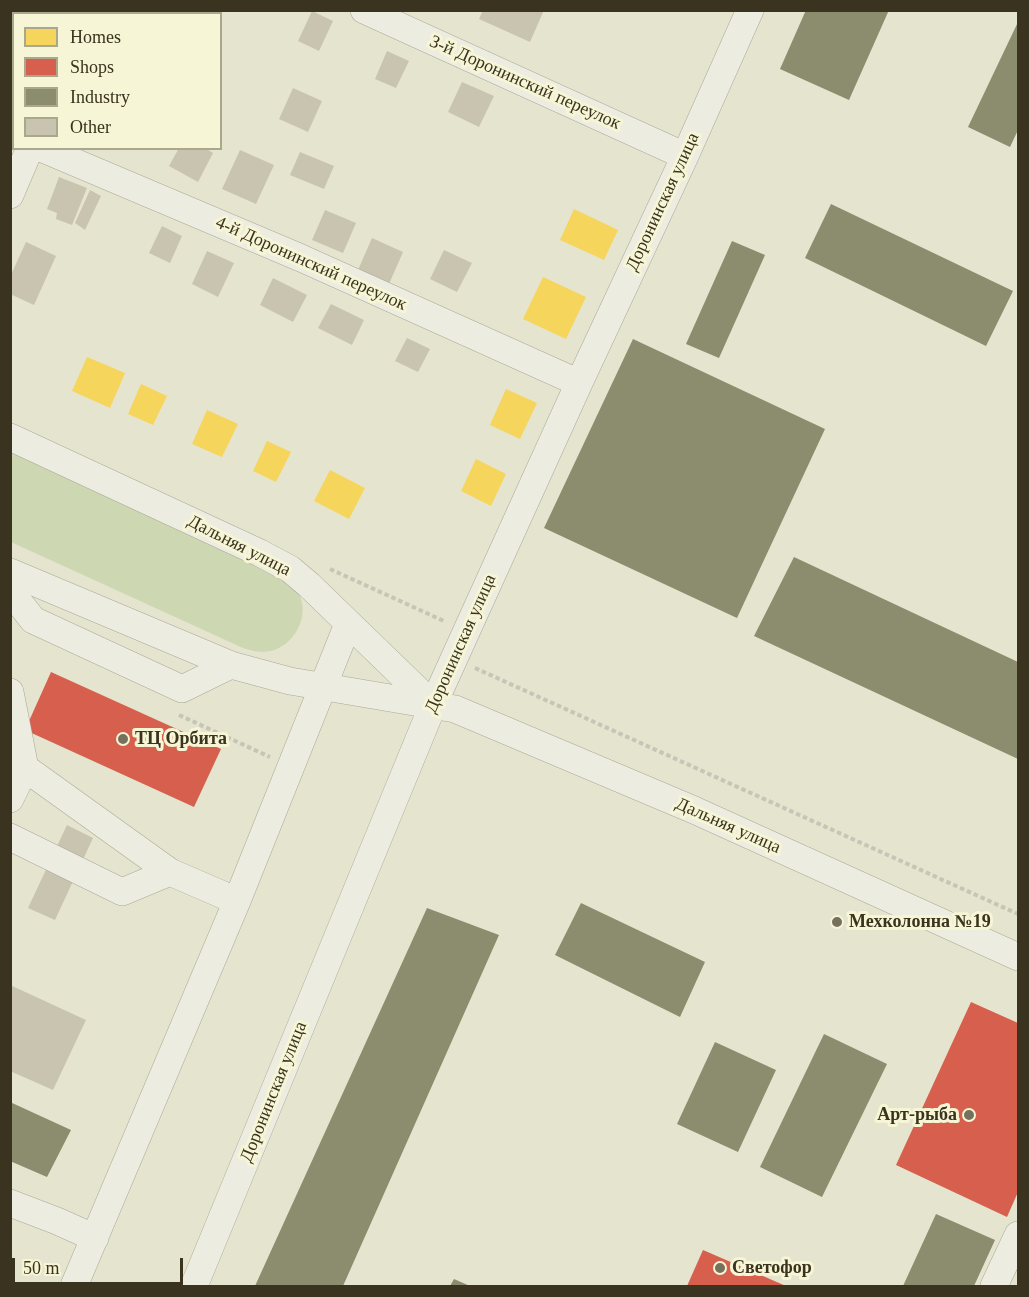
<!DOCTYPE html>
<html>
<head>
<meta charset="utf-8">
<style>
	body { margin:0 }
	#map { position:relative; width:1029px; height:1297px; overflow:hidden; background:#e5e4ce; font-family:Georgia,serif }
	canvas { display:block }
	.frame { position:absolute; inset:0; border:12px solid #3a331f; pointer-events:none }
	.legend { position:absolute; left:12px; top:12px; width:210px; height:138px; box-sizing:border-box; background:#f6f5d5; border:2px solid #aba78c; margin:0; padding:8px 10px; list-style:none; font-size:18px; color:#3a331f }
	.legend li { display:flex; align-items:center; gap:12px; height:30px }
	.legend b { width:30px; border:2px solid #aba78c }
	.scale { position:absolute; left:12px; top:1258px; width:171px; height:27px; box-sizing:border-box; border:3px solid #3a331f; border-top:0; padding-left:8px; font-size:18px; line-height:21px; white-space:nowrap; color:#3a331f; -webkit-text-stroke:4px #f6f5d5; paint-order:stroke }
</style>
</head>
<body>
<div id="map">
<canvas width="1029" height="1297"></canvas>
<div class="frame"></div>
<ul class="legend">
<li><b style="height:16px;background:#f6d55c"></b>Homes</li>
<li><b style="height:16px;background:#d6604d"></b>Shops</li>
<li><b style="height:16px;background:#8c8c6e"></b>Industry</li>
<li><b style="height:16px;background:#c9c4af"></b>Other</li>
</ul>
<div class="scale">50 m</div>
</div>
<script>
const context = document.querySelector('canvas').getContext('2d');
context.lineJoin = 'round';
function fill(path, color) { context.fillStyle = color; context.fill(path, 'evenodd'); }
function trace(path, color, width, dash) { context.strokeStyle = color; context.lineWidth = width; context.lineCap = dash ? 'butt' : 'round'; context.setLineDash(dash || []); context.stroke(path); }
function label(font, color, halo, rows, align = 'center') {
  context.font = font + ' Georgia,serif'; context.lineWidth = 6; context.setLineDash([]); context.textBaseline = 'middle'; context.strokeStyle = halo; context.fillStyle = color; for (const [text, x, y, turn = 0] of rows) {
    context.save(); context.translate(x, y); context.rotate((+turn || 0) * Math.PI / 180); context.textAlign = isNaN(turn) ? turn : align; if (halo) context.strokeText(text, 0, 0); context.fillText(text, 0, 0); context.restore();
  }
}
fill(new Path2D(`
	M 11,450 L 278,572 C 285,579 297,587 300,596 C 309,618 294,645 271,651 C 261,653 253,651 243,648 L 11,542 Z`), '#cdd7b1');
fill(new Path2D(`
	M 574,209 L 618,230 L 604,260 L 560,240 Z
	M 543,277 L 586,297 L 566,339 L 523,319 Z
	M 87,357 L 125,373 L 110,408 L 72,391 Z
	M 141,384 L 167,396 L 153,425 L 128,414 Z
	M 506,389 L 537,403 L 520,439 L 490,425 Z
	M 207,410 L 238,424 L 222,457 L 192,444 Z
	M 267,441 L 291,452 L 276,482 L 253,471 Z
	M 476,459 L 506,474 L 491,506 L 461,491 Z
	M 330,470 L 365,488 L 349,519 L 314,501 Z`), '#f6d55c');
fill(new Path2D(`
	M 51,672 L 221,749 L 194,807 L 25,730 Z
	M 971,1002 L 1018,1023 L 1018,1192 L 1007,1217 L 896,1165 Z
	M 703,1250 L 786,1286 L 687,1286 Z`), '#d6604d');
fill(new Path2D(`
	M 806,10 L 889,10 L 849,100 L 780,69 Z
	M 1018,22 L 1018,130 L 1010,147 L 968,127 Z
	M 831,204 L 1013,291 L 986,346 L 805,258 Z
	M 732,241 L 765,255 L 719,358 L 686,344 Z
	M 633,339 L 825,429 L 737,618 L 544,528 Z
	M 794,557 L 1018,662 L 1018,759 L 754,636 Z
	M 581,903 L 705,962 L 680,1017 L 555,955 Z
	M 427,908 L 499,935 L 343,1286 L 255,1286 Z
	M 824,1034 L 887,1064 L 822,1197 L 760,1167 Z
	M 715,1042 L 776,1070 L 738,1152 L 677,1124 Z
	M 10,1102 L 71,1130 L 47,1177 L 10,1161 Z
	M 936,1214 L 995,1240 L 974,1286 L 903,1286 Z
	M 454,1279 L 470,1286 L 450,1286 Z`), '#8c8c6e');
fill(new Path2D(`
	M 483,10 L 544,10 L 530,42 L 479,19 Z
	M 312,11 L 333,21 L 319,51 L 298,41 Z
	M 387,51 L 409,61 L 396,88 L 375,79 Z
	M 462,82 L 494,96 L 479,127 L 448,112 Z
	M 293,88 L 322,101 L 308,132 L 279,119 Z
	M 179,148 L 205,148 L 213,153 L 198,182 L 169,166 Z
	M 240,150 L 274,165 L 256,204 L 222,189 Z
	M 300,152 L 334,166 L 324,189 L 290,175 Z
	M 59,177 L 87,188 L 72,225 L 56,219 L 57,213 L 47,209 Z
	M 90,190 L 101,196 L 85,230 L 75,223 Z
	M 325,210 L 356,223 L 343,253 L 312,240 Z
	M 162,226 L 182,236 L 170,263 L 149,253 Z
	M 372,238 L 403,252 L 389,284 L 358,270 Z
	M 26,242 L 56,256 L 34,305 L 10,294 L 10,277 Z
	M 444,250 L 472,263 L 457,292 L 430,279 Z
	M 207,251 L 234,263 L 218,297 L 192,284 Z
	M 273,278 L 307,295 L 293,322 L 260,305 Z
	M 331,304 L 364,320 L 352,345 L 318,328 Z
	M 407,338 L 430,349 L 418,372 L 395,361 Z
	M 67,825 L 93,838 L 55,920 L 28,908 Z
	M 10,985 L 86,1020 L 53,1090 L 10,1071 Z`), '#c9c4af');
const minor = new Path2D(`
	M 364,10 L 685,156
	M 91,14 L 92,10
	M 41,148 L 301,258 L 579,383
	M 10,195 L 30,148
	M 10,437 L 260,553 L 290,569 L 309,585 L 433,705
	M 10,572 L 231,665 L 290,681 L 455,709 L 694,810 L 1018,957
	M 10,591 L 33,620 L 182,689 L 231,665
	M 10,692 L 25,768 L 10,799
	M 25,768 L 170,872
	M 10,837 L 122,892 L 170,872 L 237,901
	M 10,1203 L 57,1221 L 95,1238
	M 74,1286 L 237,901 L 348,624
	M 194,1286 L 433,705 L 579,383 L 685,156 L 750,10
	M 994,1286 L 1018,1235`);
trace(minor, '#aba897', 28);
trace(new Path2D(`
	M 330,569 L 446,622
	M 475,668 L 1018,914
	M 179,715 L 270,757`), '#c6c5b7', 4, [4.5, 3]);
trace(minor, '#edece0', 27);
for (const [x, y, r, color] of [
	[123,739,6,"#76715c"],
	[837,922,6,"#76715c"],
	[969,1115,6,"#76715c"],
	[720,1268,6,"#76715c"]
]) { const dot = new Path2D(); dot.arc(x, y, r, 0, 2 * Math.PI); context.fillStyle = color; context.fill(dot); trace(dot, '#f6f5d5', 2); }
label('18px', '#3a331f', '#f6f5d5', [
	["3-й Доронинский переулок",525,83,24],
	["Доронинская улица",663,202,-65],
	["4-й Доронинский переулок",311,264,24],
	["Дальняя улица",239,546,27],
	["Доронинская улица",461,644,-66],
	["Дальняя улица",728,826,24],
	["Доронинская улица",274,1092,-68]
]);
label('bold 18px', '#3a331f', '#f6f5d5', [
	["ТЦ Орбита",135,739],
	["Мехколонна №19",849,922],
	["Арт-рыба",957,1115,"right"],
	["Светофор",732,1268]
], 'left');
</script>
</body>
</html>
